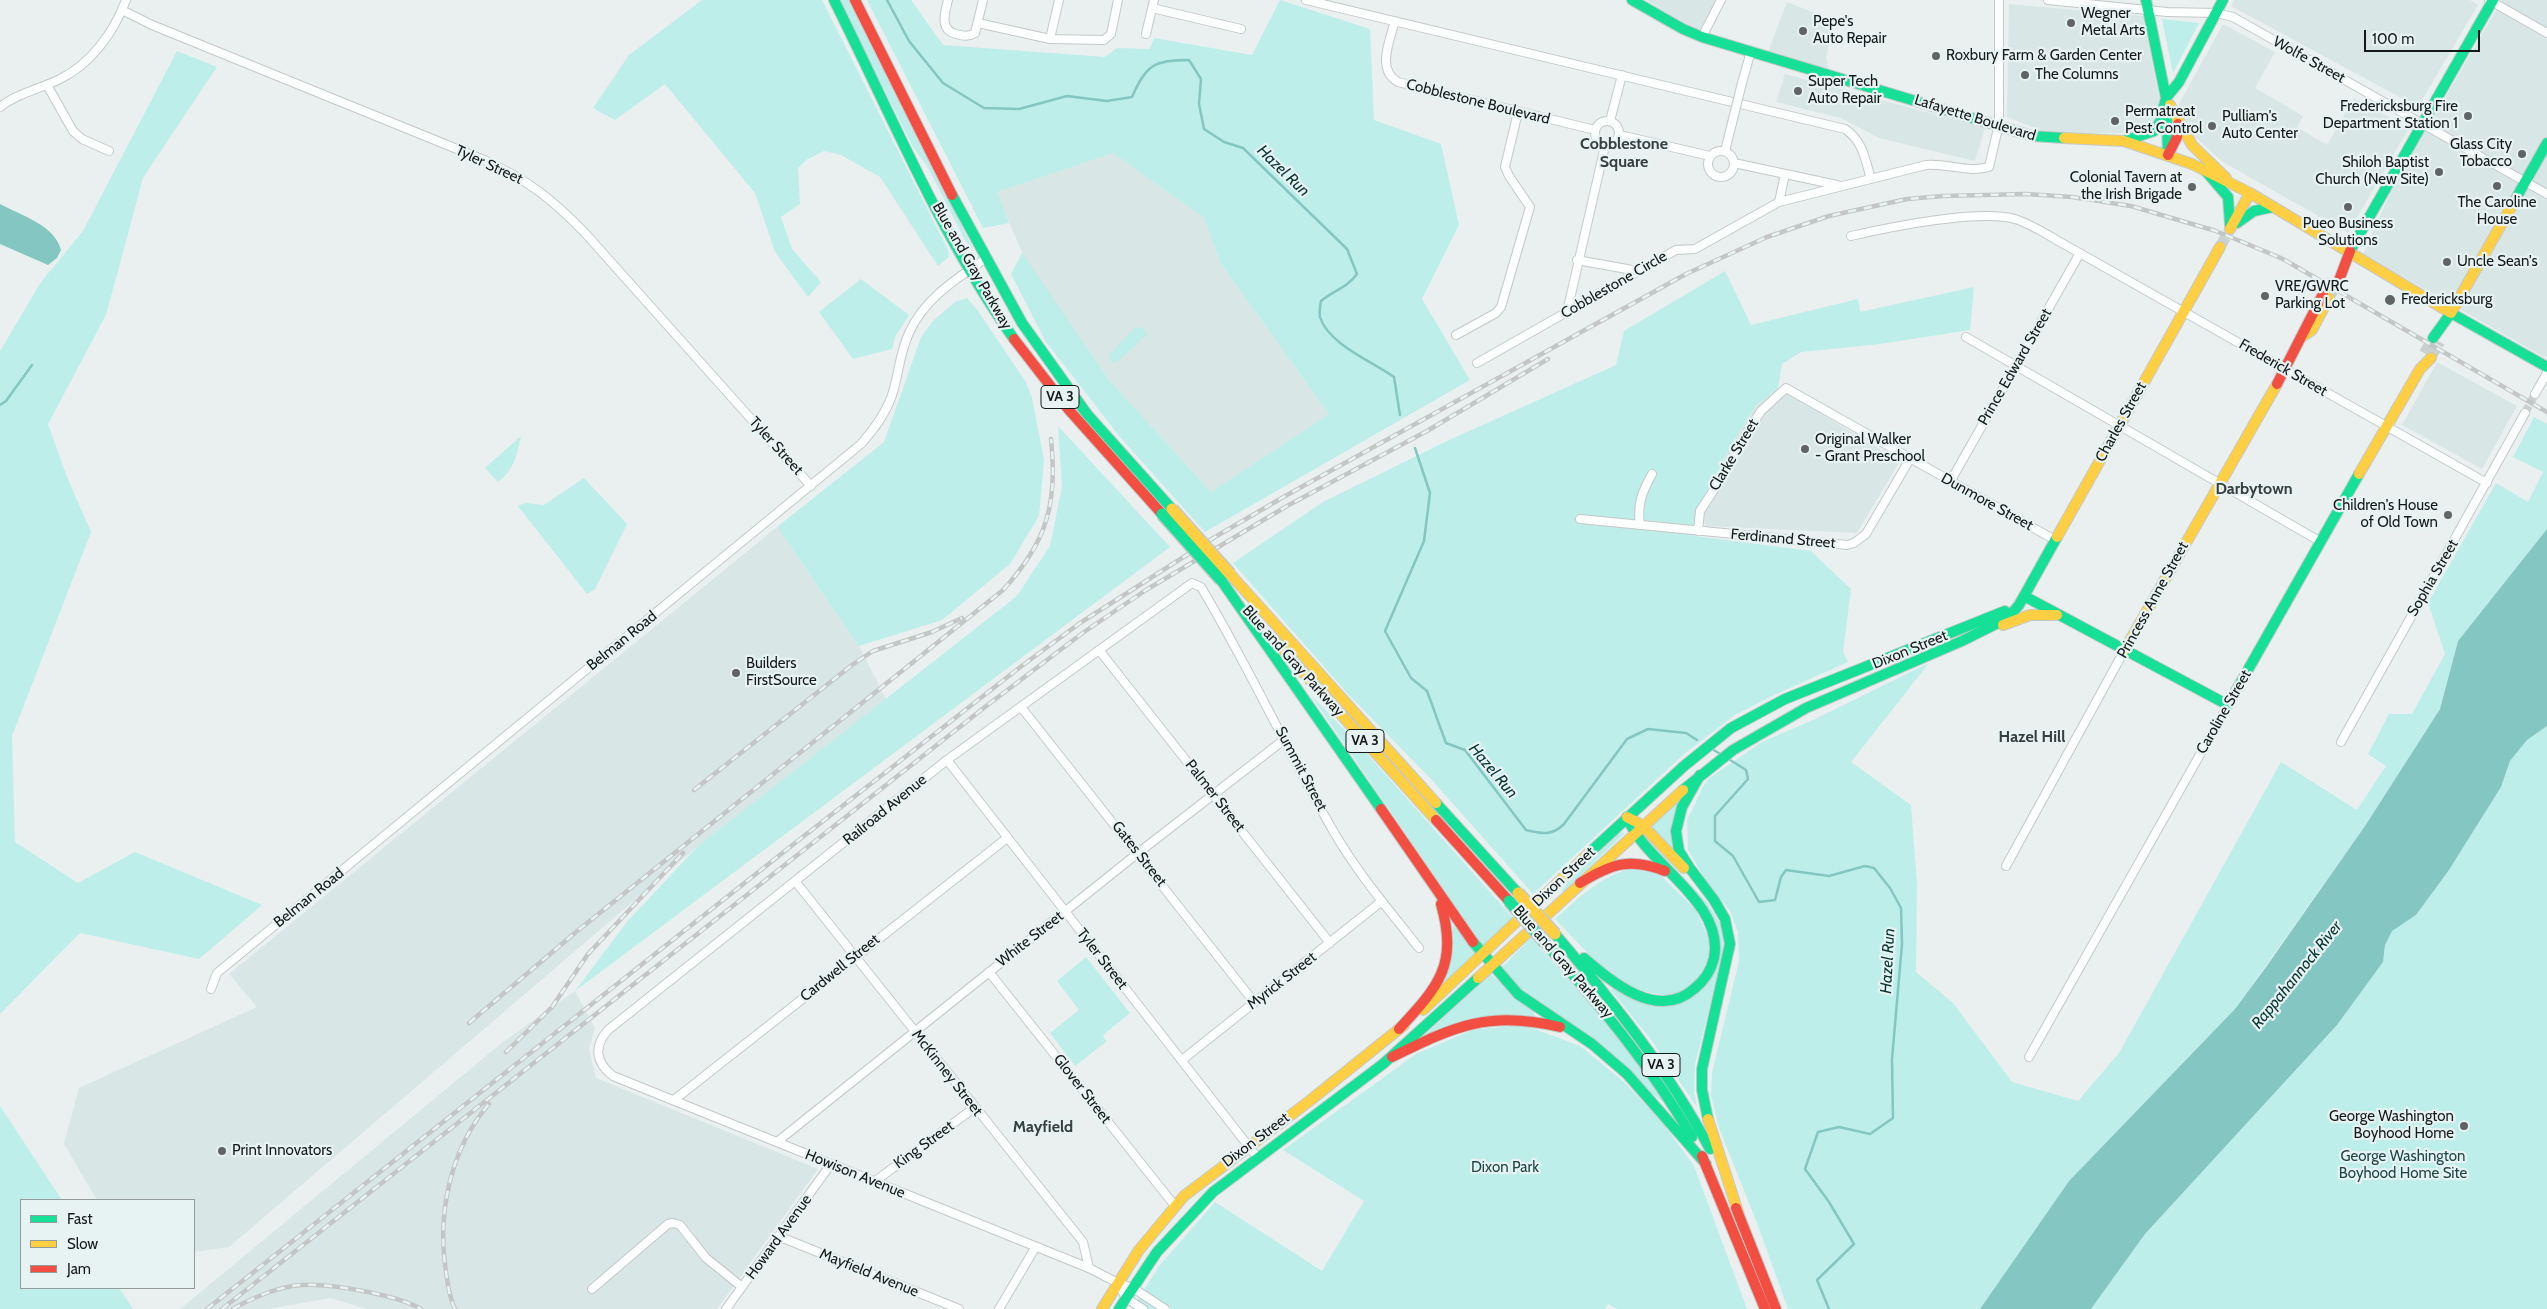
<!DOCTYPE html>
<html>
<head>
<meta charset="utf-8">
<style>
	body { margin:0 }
	#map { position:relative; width:2547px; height:1309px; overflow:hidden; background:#eaf0f0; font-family:Cabin,sans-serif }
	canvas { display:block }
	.legend { position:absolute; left:20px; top:1199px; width:175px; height:90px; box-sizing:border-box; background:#e7f3f2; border:1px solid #939c9b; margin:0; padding:6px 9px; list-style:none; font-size:15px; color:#151919 }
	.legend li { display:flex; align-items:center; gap:10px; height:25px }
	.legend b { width:25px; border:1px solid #939c9b }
	.scale { position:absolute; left:2364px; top:30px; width:116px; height:22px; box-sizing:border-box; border:2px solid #151919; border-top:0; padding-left:6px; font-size:15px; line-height:18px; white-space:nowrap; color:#151919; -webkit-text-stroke:4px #e7f3f2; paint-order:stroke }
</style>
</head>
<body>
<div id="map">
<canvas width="2547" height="1309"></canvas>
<ul class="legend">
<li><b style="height:6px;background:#16e098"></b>Fast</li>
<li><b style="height:6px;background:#ffcf43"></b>Slow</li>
<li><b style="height:6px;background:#f24e42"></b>Jam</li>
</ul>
<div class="scale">100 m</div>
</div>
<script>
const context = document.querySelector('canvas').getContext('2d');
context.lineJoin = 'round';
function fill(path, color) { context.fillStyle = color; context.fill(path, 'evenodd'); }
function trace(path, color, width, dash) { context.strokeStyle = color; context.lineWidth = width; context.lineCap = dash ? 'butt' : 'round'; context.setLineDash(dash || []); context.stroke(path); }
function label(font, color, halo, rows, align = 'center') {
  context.font = font + ' Cabin,sans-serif'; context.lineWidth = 4.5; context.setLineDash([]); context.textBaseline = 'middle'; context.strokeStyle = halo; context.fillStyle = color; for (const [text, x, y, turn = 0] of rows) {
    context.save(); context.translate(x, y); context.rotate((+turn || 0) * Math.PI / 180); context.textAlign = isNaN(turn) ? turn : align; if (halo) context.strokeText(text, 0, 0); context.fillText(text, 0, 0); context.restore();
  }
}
fill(new Path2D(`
	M 1646,0 L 1716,0 L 1699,31 Z
	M 2234,0 L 2470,0 L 2478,5 L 2418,107 L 2231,6 Z
	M 2502,0 L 2547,0 L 2547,356 L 2544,357 L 2363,254 L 2393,187 Z
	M 1787,2 L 1835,21 L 1826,58 L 1829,70 L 1768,52 Z
	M 2009,4 L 2143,16 L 2160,103 L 2156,119 L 2149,131 L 2140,133 L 2048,133 L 2007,117 Z
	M 2223,24 L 2275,52 L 2255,88 L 2303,116 L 2297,127 L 2327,145 L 2354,98 L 2409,128 L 2348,233 L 2223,162 L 2196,138 L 2187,125 L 2179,104 Z
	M 1785,74 L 1985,128 L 1975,161 L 1879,138 L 1841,118 L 1776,102 Z
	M 1113,153 L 1204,218 L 1221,264 L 1329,414 L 1211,492 L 1110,381 L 1024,257 L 996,192 Z
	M 2437,362 L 2517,406 L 2482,469 L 2402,425 Z
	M 1778,388 L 1900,461 L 1857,533 L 1706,526 L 1699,514 L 1702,500 L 1736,437 L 1756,406 Z
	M 777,527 L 859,646 L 886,699 L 698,846 L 229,1247 L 194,1252 L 194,1200 L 97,1200 L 64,1144 L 79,1088 L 257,1007 L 229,974 Z
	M 575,991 L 595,1028 L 589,1049 L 596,1078 L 818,1169 L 717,1309 L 367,1309 L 330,1298 L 269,1309 L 180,1309 L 503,1042 Z`), '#d8e6e5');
fill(new Path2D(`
	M 702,0 L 822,0 L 948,250 L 949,257 L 938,266 L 880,177 L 841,155 L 824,151 L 806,160 L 798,168 L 800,204 L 781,217 L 792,249 L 821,282 L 808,297 L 775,252 L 755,193 L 665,84 L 615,120 L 593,108 L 629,55 Z
	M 839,0 L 851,0 L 973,249 L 966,242 L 927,166 L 913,147 Z
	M 867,0 L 911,0 L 943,45 L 1105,57 L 1117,48 L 1150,49 L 1154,38 L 1252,55 L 1280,0 L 1370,29 L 1374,120 L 1441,144 L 1459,225 L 1422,299 L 1470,380 L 1205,532 L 1120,437 L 1046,342 L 1011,274 L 1022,253 L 1110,381 L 1211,492 L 1329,414 L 1221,264 L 1204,218 L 1113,153 L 997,192 L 1009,223 L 983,228 Z
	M 2162,19 L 2199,23 L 2173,73 Z
	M 177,51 L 217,67 L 143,178 L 106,315 L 48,424 L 67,477 L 91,532 L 12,736 L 15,842 L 78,883 L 135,852 L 262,905 L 199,959 L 80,933 L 0,1014 L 0,351 L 41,282 L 83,231 Z
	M 1725,271 L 1751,325 L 1858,299 L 1860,312 L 1974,287 L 1970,330 L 1880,344 L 1801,352 L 1782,364 L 1778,388 L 1756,406 L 1736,437 L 1702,500 L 1695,536 L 1811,551 L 1851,589 L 1843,652 L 1848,662 L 1774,695 L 1735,715 L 1684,754 L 1533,894 L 1431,779 L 1348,694 L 1233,563 L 1323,502 L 1447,441 L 1616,365 L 1624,331 Z
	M 861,279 L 909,315 L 896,335 L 892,349 L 853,359 L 819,312 Z
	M 967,298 L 978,311 L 1026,382 L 1032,398 L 1044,460 L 1039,516 L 1010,564 L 942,620 L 859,646 L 777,527 L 884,442 L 921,337 L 933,321 L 955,302 Z
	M 1135,327 L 1143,328 L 1147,334 L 1117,362 L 1111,363 L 1109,355 Z
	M 2534,417 L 2547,424 L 2547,529 L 2458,641 L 2440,709 L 2365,826 L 2235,1009 L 2069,1181 L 1980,1309 L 1788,1309 L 1757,1223 L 1719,1128 L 1711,1095 L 1712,1073 L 1739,961 L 1738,932 L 1730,911 L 1708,884 L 1688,850 L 1687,820 L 1703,787 L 1708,779 L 1762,742 L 1811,721 L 1929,663 L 1851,762 L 1911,805 L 1917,884 L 1916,972 L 1953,1003 L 2012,1082 L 2078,1101 L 2119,1053 L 2281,762 L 2357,810 L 2386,766 L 2368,754 L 2389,714 L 2412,714 L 2445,654 L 2428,603 L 2496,483 L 2528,502 L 2543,472 L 2513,457 Z
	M 1058,426 L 1170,547 L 575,991 L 626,923 L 698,846 L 1017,596 L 1050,546 L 1062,486 Z
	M 521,436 C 517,454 514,471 498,482 L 485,468 Z
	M 584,478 L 627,524 L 595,589 L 587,594 L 518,506 L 526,503 L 544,505 Z
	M 1310,694 L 1362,748 L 1513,918 L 1483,946 Z
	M 2547,726 L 2547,1309 L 2091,1309 L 2145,1234 L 2337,1025 L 2383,962 L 2385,945 L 2392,930 L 2416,915 L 2449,870 L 2501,787 L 2510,761 L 2527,740 Z
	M 1684,791 L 1677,854 L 1649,827 Z
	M 1623,832 L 1624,834 L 1563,892 L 1562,890 C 1574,874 1604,838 1623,832 Z
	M 1642,833 L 1707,902 L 1722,927 L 1724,951 L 1695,1064 L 1694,1093 L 1697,1107 L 1652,1041 L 1611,990 L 1614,986 L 1685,999 L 1719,942 Z
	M 1630,869 L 1659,874 L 1695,909 L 1710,940 L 1709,960 L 1691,990 C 1681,992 1667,998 1657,997 C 1617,991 1582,946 1555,919 C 1579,898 1599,877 1630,869 Z
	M 1453,925 L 1477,951 L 1444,984 Z
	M 1531,938 L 1613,1029 L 1669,1107 L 1517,987 L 1501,968 Z
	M 1086,957 L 1130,1013 L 1103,1035 L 1106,1042 L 1075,1066 L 1050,1033 L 1079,1010 L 1057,981 Z
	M 1490,974 L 1532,1008 L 1535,1016 L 1425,1035 Z
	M 1524,1025 L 1580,1046 L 1624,1082 L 1662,1122 L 1694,1166 L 1747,1309 L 1617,1309 L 1608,1304 L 1605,1309 L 1132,1309 L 1160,1265 L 1215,1202 L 1322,1271 L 1364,1201 L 1283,1150 L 1416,1054 L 1472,1030 Z
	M 0,1106 L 62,1200 L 21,1200 L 21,1288 L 119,1288 L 133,1309 L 0,1309 Z`), '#bdeeea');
fill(new Path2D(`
	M 0,204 C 20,215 55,225 61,250 L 57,258 L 48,265 L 0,244 Z
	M 2547,529 L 2547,726 L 2527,740 L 2510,761 L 2501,787 L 2449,870 L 2416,915 L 2392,931 L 2385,945 L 2383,962 L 2337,1025 L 2145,1234 L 2091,1309 L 1980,1309 L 2069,1181 L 2235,1009 L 2266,967 L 2365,826 L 2440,709 L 2458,641 Z`), '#84c6c2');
trace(new Path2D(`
	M 887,0 L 909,41 L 943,83 L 984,108 L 1019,109 L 1067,96 L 1107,101 L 1132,97 C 1146,65 1154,60 1189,60 L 1201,79 L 1199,104 L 1204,129 L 1224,142 L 1243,148 L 1347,249 L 1357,274 C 1347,288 1334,290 1321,301 C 1320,306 1319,312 1320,317 C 1328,344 1373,362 1394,377 L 1400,415
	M 0,405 L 6,401 L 32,365
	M 1415,448 L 1430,493 L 1424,541 L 1385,631 L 1411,678 L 1427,691 L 1446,743 L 1465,750 L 1526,830 C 1542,834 1552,836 1564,824 L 1627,739 L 1648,729 L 1686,733 L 1697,740
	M 1712,749 L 1722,755
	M 1727,758 L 1746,770 L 1748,779 L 1715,816 L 1715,841 L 1733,856 L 1759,902 L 1775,900 L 1781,877 L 1786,870 L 1829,876 L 1865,866 L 1874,868 L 1890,888 L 1901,908 L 1902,944 L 1892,1059 L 1893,1118 L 1870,1134 L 1839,1127 L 1818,1132 L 1805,1169 L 1829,1202 L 1854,1244 L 1817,1280 L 1829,1309`), '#84c6c2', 2.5);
trace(new Path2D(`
	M 2525,413 L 2535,394`), '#cad0d0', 8, [8, 4]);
trace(new Path2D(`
	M 2323,294 L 2332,280
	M 2329,298 L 2338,283
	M 2424,353 L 2433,338
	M 2431,358 L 2440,342`), '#cad0d0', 10, [10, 5]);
trace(new Path2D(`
	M 2220,247 L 2230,229`), '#cad0d0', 11, [11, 5.5]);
const street = new Path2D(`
	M 948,0 C 945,12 939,30 956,34 C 964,36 968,37 975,33 L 983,0
	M 1306,0 L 1845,129 C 1863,141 1865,159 1871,179
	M 2048,0 L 2167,12 L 2216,13 L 2233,17 L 2547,194
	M 2489,0 L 2547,33
	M 1152,8 L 1241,29
	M 122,10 L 152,25 L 484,160 C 528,180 552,199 585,233 L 811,486
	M 1395,21 C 1390,40 1376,70 1398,82 L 1595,130
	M 978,23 L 1050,39 L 1104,40 L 1111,34 L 1118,0
	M 1146,34 L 1154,0
	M 1702,37 L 1721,0
	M 1050,39 L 1059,0
	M 1742,83 L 1751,51
	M 47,85 L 73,131 L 82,139 L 109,151
	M 0,107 C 18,93 40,89 60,79 C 91,64 114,32 126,0
	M1595 133a12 12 0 1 1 24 0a12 12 0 1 1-24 0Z
	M 1610,121 L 1622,75
	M 1620,135 L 1710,156
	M1708 164a13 13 0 1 1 26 0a13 13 0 1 1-26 0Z
	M 1725,151 L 1732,123
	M 1734,163 L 1837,185
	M 1779,202 L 1785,174
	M 1851,236 C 1890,227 1978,209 2015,219 C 2031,224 2046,234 2060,242 L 2487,483
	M 1577,260 L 1638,271
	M 1567,312 L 1605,146
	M 1456,335 L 1496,313 L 1501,307 L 1530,207 L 1509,176 L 1505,167 L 1518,112
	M 1966,337 L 2321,542
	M 1477,363 L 1676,250 L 1695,249 L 1779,202 L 1926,165 C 1947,163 1969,173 1989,167 L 1999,124 L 1999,0
	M 2535,394 L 2547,373
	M 1950,482 L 2080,253
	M 1580,519 L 1847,545 L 1854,543 L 1866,534 L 1910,459
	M 1640,525 C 1637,504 1642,492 1652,474
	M 1698,531 L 1700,511 L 1719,482 L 1743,439 L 1761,411 L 1786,388 L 2055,540
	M 1099,650 L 1330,943
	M 1021,707 L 1254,1002
	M 2341,742 L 2525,413
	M 947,760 L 1257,1157
	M 2006,866 L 2124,651
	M 795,881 L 1083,1242 L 1089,1268
	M 989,972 L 1175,1206
	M 211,989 L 217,973 L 861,444 C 875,428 887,412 893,392 C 899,372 900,352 909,333 C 924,299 956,279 985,259
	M 2029,1057 L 2228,705
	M 1182,1060 L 1382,901
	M 674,1100 L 1007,838
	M 777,1142 L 1138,853 L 1285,739
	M 874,1182 L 974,1108
	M 778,1236 L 959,1309
	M 1118,1283 L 1126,1298 L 1143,1309
	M 592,1289 L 668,1224 L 673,1223 L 680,1225 L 706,1258 L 742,1287
	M 726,1309 L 831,1164
	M 999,1309 L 1035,1248
	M 1165,1309 L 1133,1288 L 1118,1283 L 1089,1268 L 613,1076 C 596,1063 593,1047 608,1030 L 947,760 L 1192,583 L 1201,587 C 1249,667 1288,753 1335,834 C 1359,875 1390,911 1419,948`);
const fast = new Path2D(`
	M 834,0 C 891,114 940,235 1014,339
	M 1632,0 L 1683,29 L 1702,37 L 2032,136 L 2064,138
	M 2146,0 L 2166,98 L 2168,155
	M 2124,141 L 2154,131 L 2160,122 L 2166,98 L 2179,82 L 2223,0
	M 2204,169 L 2228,197 L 2230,225
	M 952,195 L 1022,323 L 1087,414 L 1172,509
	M 2515,200 L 2547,143
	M 2237,223 L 2254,211 L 2273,207
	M 2350,251 L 2493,0
	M 2433,338 L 2451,313 L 2547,367
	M 1221,580 L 1381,809
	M 2024,596 L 2228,705 L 2359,474
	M 1700,775 L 1682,807 L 1676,831 L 1679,851 L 1689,867 L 1714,900 L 1725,919 L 1730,944 L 1702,1069 L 1702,1090 L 1708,1119
	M 1683,790 L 1733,750 L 1806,708 L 1962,641 L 2008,618 L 2019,605 L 2057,537
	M 1436,803 L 1518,893
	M 1589,853 L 1684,766 L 1731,728 L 1785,699 L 2005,611
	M 1555,934 C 1613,1002 1668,1070 1710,1149
	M 1473,942 L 1518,994 L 1592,1044 L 1627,1074 L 1706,1164
	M 1545,943 C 1599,1004 1651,1066 1692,1137
	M 1584,958 C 1612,982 1657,1021 1694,989 C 1704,981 1711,971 1714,958 C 1725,901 1645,864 1627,817
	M 1119,1309 L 1157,1252 L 1213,1192 L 1383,1064 L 1478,978`);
const slow = new Path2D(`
	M 2170,105 L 2192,145 L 2226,178
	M 2064,138 L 2124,141 L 2192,164 L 2250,193
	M 2230,229 L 2250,193 L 2451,313 L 2515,200
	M 2303,336 L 2312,330 L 2329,298
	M 2359,474 L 2420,369 L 2431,358
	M 2057,537 L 2220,247
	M 1230,574 L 1436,803
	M 2003,625 L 2030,615 L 2057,615
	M 1274,640 L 1436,820
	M 2124,651 L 2277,384
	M 1627,817 L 1642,825 L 1684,868
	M 1478,978 L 1683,790
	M 1423,1010 L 1589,853
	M 1708,1119 L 1739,1215
	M 1102,1309 L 1139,1250 L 1184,1196 L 1312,1099 L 1404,1025`);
const jam = new Path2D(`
	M 855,0 L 952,195
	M 2168,155 L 2177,137 L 2178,124
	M 2338,283 L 2350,251
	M 1014,339 L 1069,410 L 1162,514
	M 2277,384 L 2323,294
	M 1381,809 L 1473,942
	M 1436,820 L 1509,901
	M 1580,883 C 1611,864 1630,857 1665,871
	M 1399,1029 C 1439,986 1458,965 1441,904
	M 1392,1057 C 1455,1026 1489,1010 1560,1027
	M 1702,1156 L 1765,1309
	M 1736,1208 L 1776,1309`);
trace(street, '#c4c8c8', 10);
trace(fast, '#c4c8c8', 12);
trace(slow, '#c4c8c8', 12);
trace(jam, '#c4c8c8', 12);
trace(street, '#fcfdfd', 8);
trace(fast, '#16e098', 10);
trace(slow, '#ffcf43', 10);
trace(jam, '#f24e42', 10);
const rail = new Path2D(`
	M 694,790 L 852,665 L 873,651 L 932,632 L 962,618
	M 469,1023 L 576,932 L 1003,590 C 1047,542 1058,503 1051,439
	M 506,1052 L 552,1007 L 588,954 L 683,853
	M 207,1309 L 790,847 L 1019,668 L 1080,623 L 1215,537 L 1287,495 L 1686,274 L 1767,237 L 1829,216 L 1907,199 L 1943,196 L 2026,194 L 2072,197 L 2131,206 L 2216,231 L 2283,259 L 2547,412
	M 222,1309 L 985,707 L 1084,632 L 1146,590 L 1287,506 L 1427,431 L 1548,359
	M 233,1309 C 251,1298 281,1286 301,1285 C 329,1283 398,1295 421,1309
	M 455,1309 C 449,1297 448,1285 446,1272 C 437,1214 450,1149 489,1104`);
trace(rail, '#c4c6c6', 4.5);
trace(rail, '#e7f3f2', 2.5, [8]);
const streetBridge = new Path2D(`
	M 1732,123 L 1742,83`);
const fastBridge = new Path2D(`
	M 1162,514 L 1221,580
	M 1509,901 L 1545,943`);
const slowBridge = new Path2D(`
	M 1172,509 L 1230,574
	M 1518,893 L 1555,934`);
trace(streetBridge, '#c4c8c8', 10, []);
trace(fastBridge, '#c4c8c8', 14, []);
trace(slowBridge, '#c4c8c8', 14, []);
trace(streetBridge, '#fcfdfd', 8);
trace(fastBridge, '#16e098', 11);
trace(slowBridge, '#ffcf43', 11);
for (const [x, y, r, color] of [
	[2071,23,5,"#606464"],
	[1803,31,5,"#606464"],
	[1936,56,5,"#606464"],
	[2025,75,5,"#606464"],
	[1798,91,5,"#606464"],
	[2468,116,5,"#606464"],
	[2115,121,5,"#606464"],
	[2212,126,5,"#606464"],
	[2522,154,5,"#606464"],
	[2439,172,5,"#606464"],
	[2497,186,5,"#606464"],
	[2192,187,5,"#606464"],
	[2348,207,5,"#606464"],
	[2447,262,5,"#606464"],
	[2265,296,5,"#606464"],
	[2390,300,6,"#606464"],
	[1805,449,5,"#606464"],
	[2448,515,5,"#606464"],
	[736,673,5,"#606464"],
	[2464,1126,5,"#606464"],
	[222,1151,5,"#606464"]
]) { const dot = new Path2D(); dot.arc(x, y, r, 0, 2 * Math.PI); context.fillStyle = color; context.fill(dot); trace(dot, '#e7f3f2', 2); }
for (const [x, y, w] of [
	[1060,397,38],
	[1365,741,38],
	[1661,1065,38]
]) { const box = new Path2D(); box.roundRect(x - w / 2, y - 11.5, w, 23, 4); context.fillStyle = '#e7f3f2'; context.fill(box); trace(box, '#151919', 1); }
label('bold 14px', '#151919', null, [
	["VA 3",1060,397],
	["VA 3",1365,741],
	["VA 3",1661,1065]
]);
label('15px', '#151919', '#e7f3f2', [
	["Wegner",2081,14],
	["Metal Arts",2081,31],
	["Pepe's",1813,22],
	["Auto Repair",1813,39],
	["Roxbury Farm & Garden Center",1946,56],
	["The Columns",2035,75],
	["Super Tech",1808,82],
	["Auto Repair",1808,99],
	["Fredericksburg Fire",2458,107,"right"],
	["Department Station 1",2458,124,"right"],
	["Permatreat",2125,112],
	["Pest Control",2125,129],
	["Pulliam's",2222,117],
	["Auto Center",2222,134],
	["Glass City",2512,145,"right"],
	["Tobacco",2512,162,"right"],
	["Shiloh Baptist",2429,163,"right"],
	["Church (New Site)",2429,180,"right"],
	["Colonial Tavern at",2182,178,"right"],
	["the Irish Brigade",2182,195,"right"],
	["The Caroline",2497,203,"center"],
	["House",2497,220,"center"],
	["Pueo Business",2348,224,"center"],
	["Solutions",2348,241,"center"],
	["Uncle Sean's",2457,262],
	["VRE/GWRC",2275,287],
	["Parking Lot",2275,304],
	["Fredericksburg",2401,300],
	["Original Walker",1815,440],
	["- Grant Preschool",1815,457],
	["Children's House",2438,506,"right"],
	["of Old Town",2438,523,"right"],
	["Builders",746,664],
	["FirstSource",746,681],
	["George Washington",2454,1117,"right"],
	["Boyhood Home",2454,1134,"right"],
	["Print Innovators",232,1151]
], 'left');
label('15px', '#151919', '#e7f3f2', [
	["Wolfe Street",2309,60,29],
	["Cobblestone Boulevard",1478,102,14],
	["Lafayette Boulevard",1975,118,17],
	["Tyler Street",489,165,25],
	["Blue and Gray Parkway",972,266,60],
	["Cobblestone Circle",1614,285,-30],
	["Prince Edward Street",2015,367,-60],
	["Frederick Street",2283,368,30],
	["Charles Street",2121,422,-61],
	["Tyler Street",776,446,48],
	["Clarke Street",1734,455,-59],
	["Dunmore Street",1987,502,29],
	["Ferdinand Street",1783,539,5],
	["Sophia Street",2433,578,-60],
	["Princess Anne Street",2153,600,-61],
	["Belman Road",622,641,-39],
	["Dixon Street",1910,650,-22],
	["Blue and Gray Parkway",1293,661,48],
	["Caroline Street",2224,712,-60],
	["Summit Street",1301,769,62],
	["Palmer Street",1215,796,52],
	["Railroad Avenue",885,810,-39],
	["Gates Street",1139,854,52],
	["Dixon Street",1564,877,-43],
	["Belman Road",309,898,-39],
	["White Street",1030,939,-38],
	["Tyler Street",1102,959,52],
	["Blue and Gray Parkway",1563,962,49],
	["Cardwell Street",840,968,-39],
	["Myrick Street",1282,981,-38],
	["McKinney Street",947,1073,52],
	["Glover Street",1082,1089,52],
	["Dixon Street",1256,1140,-37],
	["King Street",924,1145,-36],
	["Howison Avenue",855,1174,22],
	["Howard Avenue",779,1237,-54],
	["Mayfield Avenue",869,1273,22]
]);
label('15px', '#1b4643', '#e7f3f2', [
	["George Washington",2403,1157],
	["Boyhood Home Site",2403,1174],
	["Dixon Park",1505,1168]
]);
label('bold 16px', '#374040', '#e7f3f2', [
	["Cobblestone",1624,144],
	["Square",1624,162],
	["Darbytown",2254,489],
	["Hazel Hill",2032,737],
	["Mayfield",1043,1127]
]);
label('italic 16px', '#073533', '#e7f3f2', [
	["Hazel Run",1283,171,44],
	["Hazel Run",1493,771,50],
	["Hazel Run",1888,961,-87],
	["Rappahannock River",2297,975,-51]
]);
</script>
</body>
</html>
